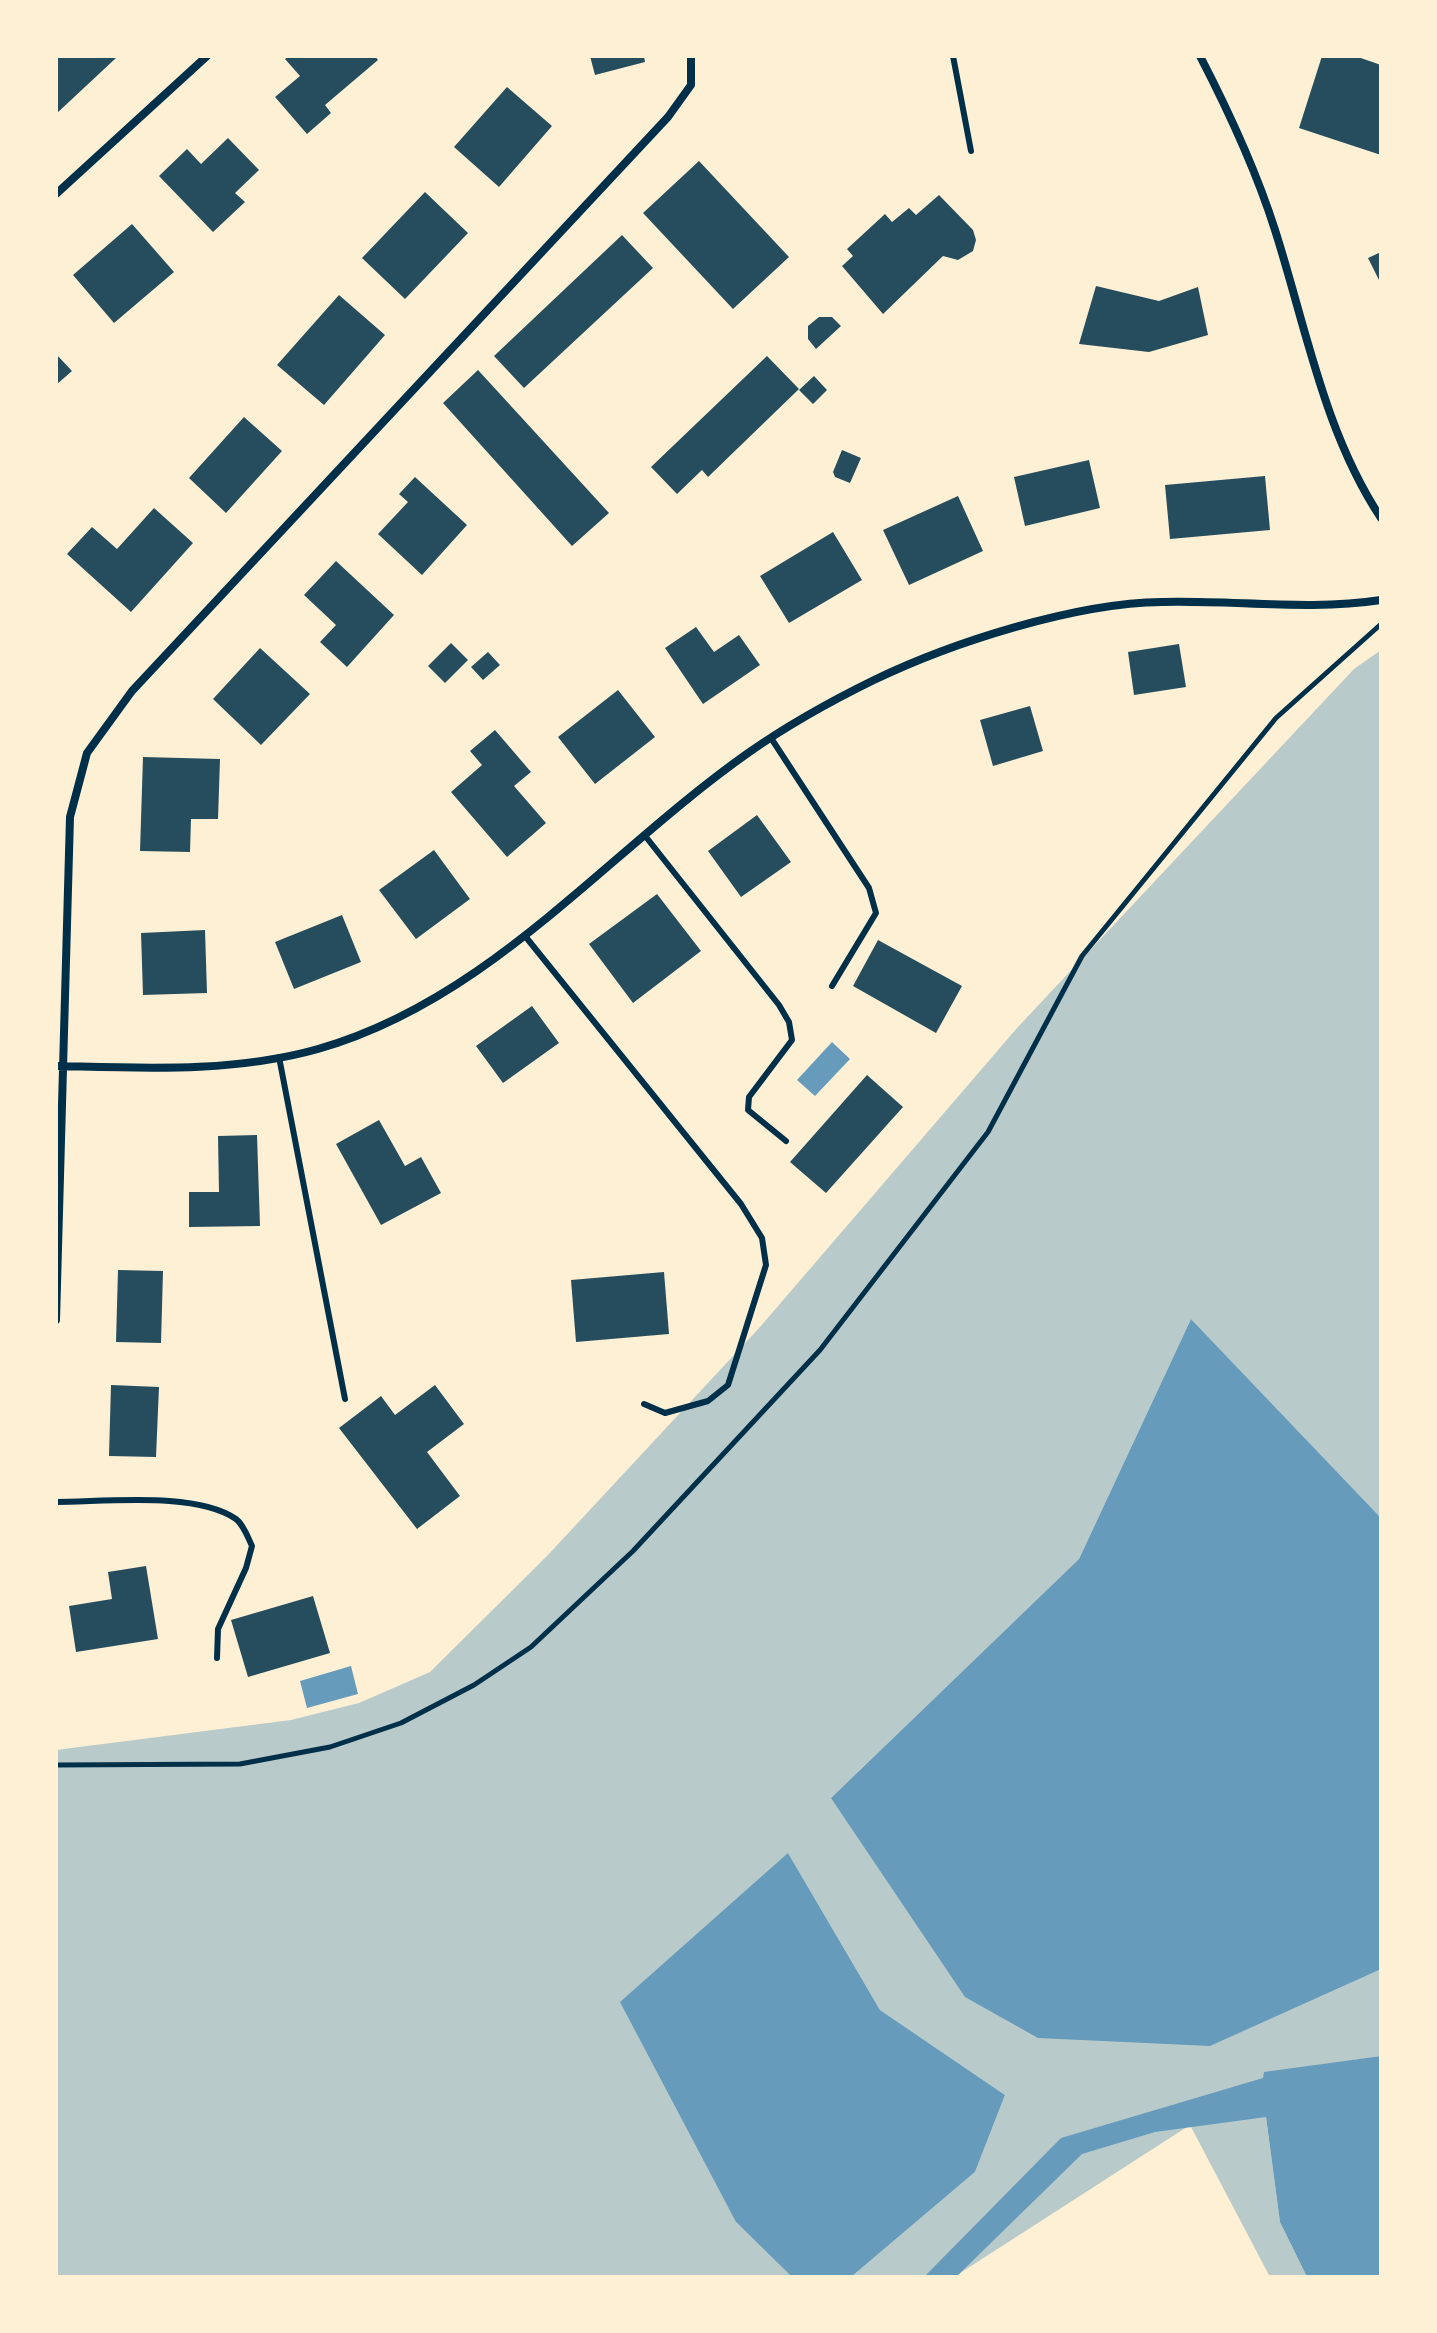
<!DOCTYPE html>
<html>
<head>
<meta charset="utf-8">
<style>
	body { margin:0 }
	#map { position:relative; width:1437px; height:2333px; overflow:hidden; background:#fdf0d5; font-family:"DM Sans",sans-serif }
	canvas { display:block }
	.frame { position:absolute; inset:0; border:58px solid #fdf0d5; pointer-events:none }
</style>
</head>
<body>
<div id="map">
<canvas width="1437" height="2333"></canvas>
<div class="frame"></div>
</div>
<script>
const context = document.querySelector('canvas').getContext('2d');
context.lineJoin = 'round';
function fill(path, color) { context.fillStyle = color; context.fill(path, 'evenodd'); }
function trace(path, color, width, dash) { context.strokeStyle = color; context.lineWidth = width; context.lineCap = dash ? 'butt' : 'round'; context.setLineDash(dash || []); context.stroke(path); }
fill(new Path2D(`
	M 1381,650 L 1381,1518 L 1191,1319 L 1079,1559 L 831,1798 L 1370,1973 L 1381,1969 L 1381,2056 L 1264,2073 L 1263,2095 L 1280,2222 L 1307,2277 L 1270,2277 L 1190,2125 L 954,2277 L 851,2277 L 975,2172 L 1005,2095 L 880,2010 L 788,1853 L 736,2222 L 792,2277 L 56,2277 L 56,1750 L 291,1720 L 359,1703 L 430,1672 L 547,1556 L 760,1327 L 1017,1028 L 1354,669 Z`), '#b9caca');
fill(new Path2D(`
	M 832,1042 L 850,1059 L 815,1096 L 797,1080 Z
	M 1191,1319 L 1381,1518 L 1381,1969 L 1210,2046 L 1038,2038 L 965,1997 L 831,1798 L 1079,1559 Z
	M 351,1666 L 358,1694 L 307,1708 L 300,1681 Z
	M 788,1853 L 880,2010 L 1005,2095 L 975,2172 L 851,2277 L 792,2277 L 736,2222 L 620,2002 Z
	M 1381,2056 L 1381,2277 L 1307,2277 L 1280,2222 L 1266,2117 L 1155,2132 L 1082,2154 L 956,2277 L 924,2277 L 1061,2138 L 1263,2078 L 1264,2072 Z`), '#669bbc');
fill(new Path2D(`
	M 56,56 L 113,56 L 116,58 L 56,114 Z
	M 289,56 L 375,56 L 378,60 L 325,105 L 331,113 L 307,134 L 275,97 L 300,76 L 285,59 Z
	M 590,56 L 644,56 L 645,62 L 595,75 Z
	M 1322,56 L 1355,56 L 1381,65 L 1381,155 L 1299,128 Z
	M 507,87 L 552,126 L 499,187 L 454,147 Z
	M 228,138 L 259,170 L 235,193 L 245,202 L 213,232 L 159,176 L 187,149 L 201,164 Z
	M 699,161 L 789,257 L 733,309 L 643,213 Z
	M 425,192 L 468,233 L 405,299 L 362,258 Z
	M 939,195 L 973,230 L 976,240 L 973,251 L 958,260 L 943,256 L 883,314 L 842,266 L 853,256 L 847,249 L 885,214 L 892,222 L 909,208 L 916,215 Z
	M 132,224 L 174,272 L 114,323 L 73,275 Z
	M 622,235 L 653,268 L 524,388 L 494,356 Z
	M 1381,252 L 1381,284 L 1368,258 Z
	M 1096,286 L 1159,301 L 1198,287 L 1208,335 L 1149,352 L 1079,344 Z
	M 339,295 L 385,335 L 324,405 L 277,365 Z
	M 819,317 L 832,317 L 841,326 L 816,349 L 808,339 L 808,326 Z
	M 56,354 L 72,371 L 56,385 Z
	M 767,356 L 799,389 L 708,477 L 702,470 L 677,494 L 651,467 Z
	M 478,370 L 609,513 L 572,546 L 443,403 Z
	M 814,376 L 827,390 L 813,404 L 799,390 Z
	M 244,417 L 282,451 L 226,513 L 189,478 Z
	M 842,450 L 861,458 L 850,483 L 835,477 L 833,472 Z
	M 1089,460 L 1100,508 L 1025,526 L 1014,477 Z
	M 1265,476 L 1270,530 L 1170,539 L 1165,485 Z
	M 415,477 L 467,525 L 422,575 L 378,534 L 408,502 L 399,494 Z
	M 958,496 L 983,551 L 909,585 L 883,530 Z
	M 154,508 L 193,543 L 131,612 L 67,554 L 92,527 L 117,549 Z
	M 833,532 L 862,580 L 789,623 L 760,576 Z
	M 336,561 L 394,615 L 347,667 L 320,642 L 336,625 L 304,595 Z
	M 696,627 L 714,652 L 739,635 L 760,665 L 703,704 L 665,648 Z
	M 451,643 L 468,660 L 445,683 L 428,666 Z
	M 1179,644 L 1186,687 L 1134,695 L 1128,652 Z
	M 260,648 L 310,694 L 261,745 L 213,699 Z
	M 488,652 L 500,665 L 483,680 L 471,667 Z
	M 618,690 L 655,737 L 595,784 L 558,737 Z
	M 1030,706 L 1043,751 L 993,766 L 980,720 Z
	M 495,730 L 531,772 L 514,786 L 546,823 L 507,857 L 451,792 L 482,765 L 470,751 Z
	M 143,757 L 220,759 L 218,819 L 191,819 L 190,852 L 140,851 Z
	M 757,815 L 791,862 L 741,897 L 708,851 Z
	M 434,850 L 470,899 L 416,939 L 379,890 Z
	M 657,894 L 701,951 L 633,1003 L 589,944 Z
	M 342,915 L 361,962 L 294,989 L 275,942 Z
	M 205,930 L 207,993 L 143,995 L 141,933 Z
	M 878,940 L 962,986 L 936,1033 L 853,986 Z
	M 532,1006 L 559,1043 L 503,1083 L 476,1046 Z
	M 867,1075 L 903,1107 L 826,1193 L 790,1162 Z
	M 379,1120 L 405,1166 L 421,1157 L 441,1193 L 381,1225 L 336,1144 Z
	M 257,1135 L 260,1226 L 189,1227 L 189,1192 L 219,1192 L 218,1136 Z
	M 118,1270 L 163,1271 L 161,1343 L 116,1342 Z
	M 664,1272 L 669,1334 L 576,1342 L 571,1280 Z
	M 111,1385 L 159,1387 L 156,1457 L 109,1456 Z
	M 435,1385 L 464,1424 L 427,1452 L 460,1496 L 417,1529 L 339,1428 L 381,1396 L 395,1415 Z
	M 146,1566 L 158,1639 L 76,1652 L 69,1606 L 112,1599 L 108,1572 Z
	M 313,1596 L 330,1653 L 248,1677 L 231,1620 Z`), '#264d5e');
trace(new Path2D(`
	M 56,1765 L 240,1764 L 330,1747 L 401,1723 L 474,1685 L 531,1647 L 633,1551 L 820,1350 L 988,1132 L 1082,956 L 1276,718 L 1380,625`), '#003049', 5);
trace(new Path2D(`
	M 953,56 L 971,151
	M 771,738 L 869,888 L 876,913 L 832,986
	M 646,837 L 779,1005 L 789,1022 L 792,1040 L 749,1097 L 748,1110 L 786,1141
	M 525,936 L 741,1204 L 762,1238 L 766,1265 L 728,1385 L 708,1401 L 665,1413 L 644,1404
	M 279,1057 L 345,1399
	M 56,1502 C 104,1502 196,1491 236,1519 C 244,1525 248,1538 252,1546 L 246,1568 L 218,1629 L 217,1658`), '#003049', 6);
trace(new Path2D(`
	M 1200,56 C 1229,112 1256,170 1275,230 C 1306,327 1324,432 1381,518
	M 56,194 L 207,56
	M 56,1066 C 143,1068 233,1073 318,1049 C 490,1000 606,853 748,753 C 788,725 831,701 874,680 C 953,642 1075,603 1162,602 C 1235,600 1309,611 1381,600
	M 56,1320 L 70,817 L 87,753 L 132,691 L 668,117 L 691,85 L 691,56`), '#003049', 8);
</script>
</body>
</html>
